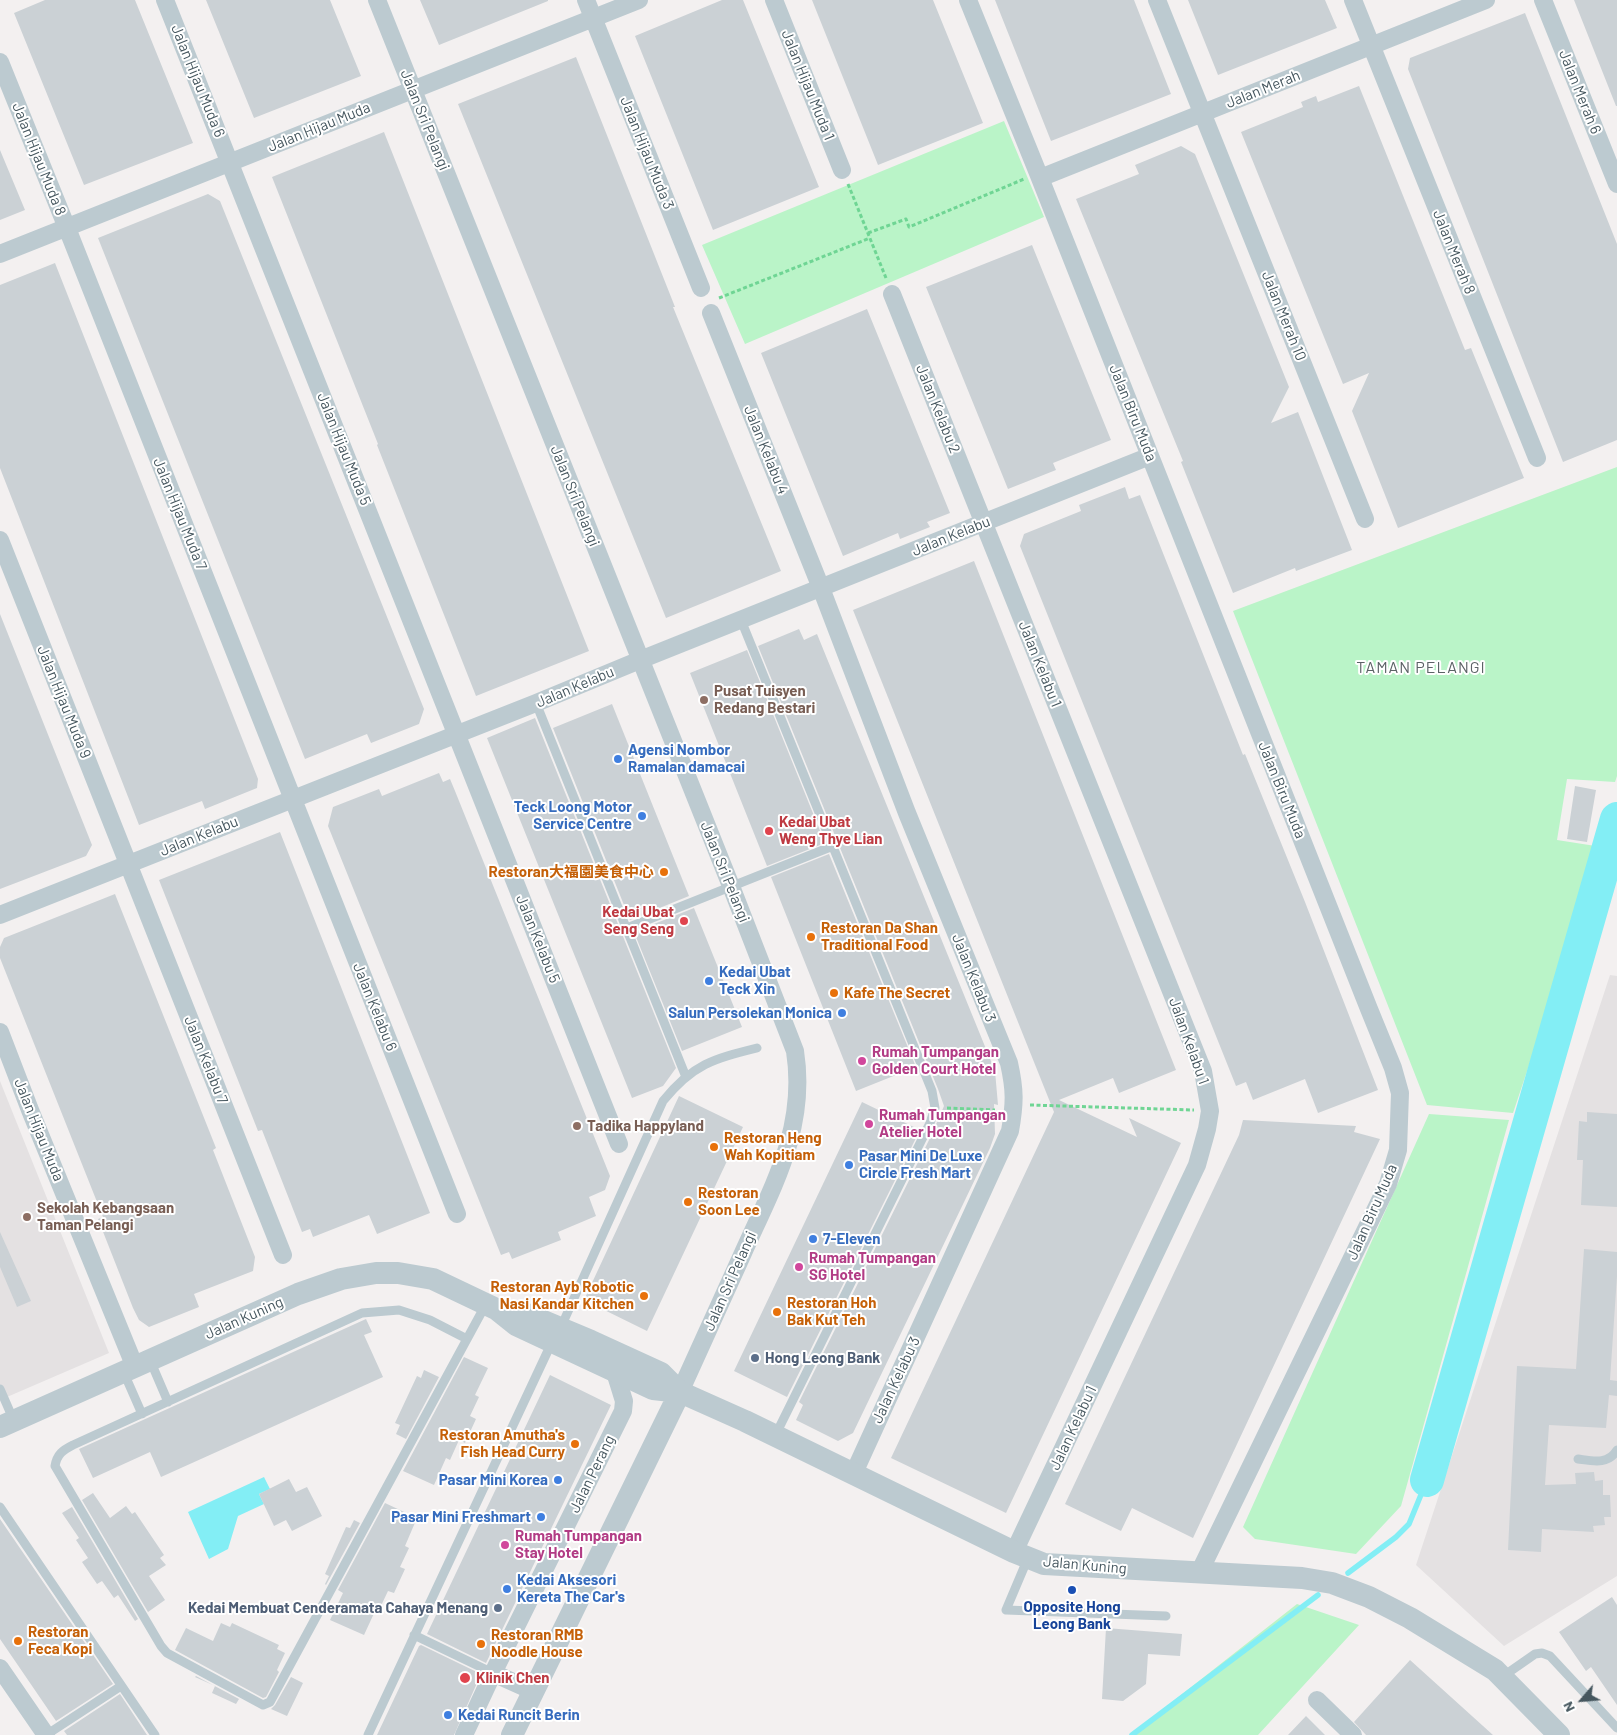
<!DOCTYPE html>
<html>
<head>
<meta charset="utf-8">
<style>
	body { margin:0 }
	#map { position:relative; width:1617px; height:1735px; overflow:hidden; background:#f3f0f0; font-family:Barlow,sans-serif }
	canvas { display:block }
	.north { position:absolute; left:1557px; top:1675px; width:50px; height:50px; -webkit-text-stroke:4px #fff; paint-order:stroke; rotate:243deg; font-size:14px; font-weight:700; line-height:20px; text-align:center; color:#46575f }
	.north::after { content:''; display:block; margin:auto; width:18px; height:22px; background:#46575f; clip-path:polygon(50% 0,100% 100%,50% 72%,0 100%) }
</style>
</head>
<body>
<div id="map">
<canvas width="1617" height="1735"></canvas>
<div class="north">N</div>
</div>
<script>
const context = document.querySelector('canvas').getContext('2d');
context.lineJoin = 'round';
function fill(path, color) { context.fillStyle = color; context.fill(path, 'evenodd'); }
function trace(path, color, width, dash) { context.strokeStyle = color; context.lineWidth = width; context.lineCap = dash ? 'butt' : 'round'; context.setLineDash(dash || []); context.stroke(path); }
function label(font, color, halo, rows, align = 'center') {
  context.font = font + ' Barlow,"Noto Sans SC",sans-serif'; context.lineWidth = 4; context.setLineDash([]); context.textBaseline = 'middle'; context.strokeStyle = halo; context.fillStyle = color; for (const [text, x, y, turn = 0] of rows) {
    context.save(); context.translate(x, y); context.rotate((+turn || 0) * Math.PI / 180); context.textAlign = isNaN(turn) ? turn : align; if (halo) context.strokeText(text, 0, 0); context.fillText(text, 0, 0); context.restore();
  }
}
fill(new Path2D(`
	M 1610,975 L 1617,976 L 1617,1576 L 1504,1646 L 1416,1565 Z
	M 0,1081 L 109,1353 L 0,1400 Z`), '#e4e1e2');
fill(new Path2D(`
	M 1004,121 L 1044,217 L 745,344 L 702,245 Z
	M 1617,467 L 1617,776 L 1615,782 L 1567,779 L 1557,840 L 1602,847 L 1513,1113 L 1427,1105 L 1233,611 Z
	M 1429,1114 L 1509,1120 L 1401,1506 L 1356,1554 L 1255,1539 L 1243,1527 Z
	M 1297,1604 L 1359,1625 L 1258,1735 L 1130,1735 Z`), '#baf4c8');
fill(new Path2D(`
	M 264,1477 L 270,1489 L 259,1494 L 264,1504 L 238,1516 L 228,1549 L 209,1559 L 188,1512 Z`), '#83eef5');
trace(new Path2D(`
	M 1348,1573 L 1396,1537 L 1409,1524 L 1427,1480
	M 1132,1735 L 1318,1595`), '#83eef5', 5.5);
trace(new Path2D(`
	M 1427,1480 L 1617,819`), '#83eef5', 34);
fill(new Path2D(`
	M 45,0 L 135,0 L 193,143 L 84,185 L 14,13 Z
	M 206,0 L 330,0 L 361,76 L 254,118 Z
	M 420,0 L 548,0 L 548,1 L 439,45 Z
	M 722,0 L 743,0 L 819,187 L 713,230 L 635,36 Z
	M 812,0 L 933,0 L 983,123 L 878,165 Z
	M 995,0 L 1134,0 L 1171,94 L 1051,141 Z
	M 1188,0 L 1325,0 L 1337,28 L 1218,75 Z
	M 1574,0 L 1617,0 L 1617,106 L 1616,106 Z
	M 1525,13 L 1617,244 L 1617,440 L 1563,462 L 1408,69 L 1410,58 Z
	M 576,57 L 675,307 L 673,307 L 781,571 L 666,618 L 458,104 Z
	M 1359,86 L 1465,350 L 1471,348 L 1524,478 L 1398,528 L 1352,411 L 1369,373 L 1343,384 L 1241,132 L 1303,107 L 1301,102 L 1316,96 L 1318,102 Z
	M 384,132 L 589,651 L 476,696 L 377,445 L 378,444 L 272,177 Z
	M 1181,146 L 1195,154 L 1289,387 L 1271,423 L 1298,412 L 1352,550 L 1296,571 L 1295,568 L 1233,593 L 1181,462 L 1183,461 L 1076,199 L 1139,174 L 1135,165 Z
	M 0,150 L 25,210 L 0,220 Z
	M 208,194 L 220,201 L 424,709 L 419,724 L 371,743 L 367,734 L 305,759 L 98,238 Z
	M 1032,245 L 1111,440 L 1053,463 L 1056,470 L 1008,489 L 926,287 Z
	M 55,263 L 258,779 L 257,788 L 205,809 L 202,801 L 139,825 L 0,468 L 0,285 Z
	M 867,309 L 950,513 L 927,522 L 930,527 L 900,539 L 898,533 L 843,556 L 761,353 Z
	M 1125,487 L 1129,499 L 1140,495 L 1243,755 L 1245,754 L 1305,902 L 1378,1090 L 1318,1113 L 1305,1079 L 1253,1100 L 1246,1082 L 1236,1086 L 1020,546 L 1024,534 L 1081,511 L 1079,505 Z
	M 974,561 L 1176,1070 L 1119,1093 L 1113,1078 L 1059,1100 L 1137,1137 L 1129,1118 L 1181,1143 L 1006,1513 L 891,1458 L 1054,1112 L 853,610 Z
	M 0,614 L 92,845 L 86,856 L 0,889 Z
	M 799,629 L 804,640 L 817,634 L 995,1071 L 998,1105 L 994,1104 L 995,1134 L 990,1148 L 853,1433 L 838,1441 L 796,1420 L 803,1405 L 799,1402 L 931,1136 L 944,1106 L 938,1089 L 758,646 Z
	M 747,650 L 825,843 L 767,866 L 690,673 Z
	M 612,704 L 689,896 L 630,920 L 553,728 Z
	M 535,718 L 676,1068 L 663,1086 L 632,1098 L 487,738 Z
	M 439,773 L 443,782 L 450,779 L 455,791 L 610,1176 L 605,1190 L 589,1197 L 596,1216 L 558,1232 L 561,1240 L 512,1259 L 509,1252 L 501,1255 L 328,826 L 333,807 L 379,789 L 382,796 Z
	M 1575,786 L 1596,790 L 1587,842 L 1567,839 Z
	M 280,832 L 430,1213 L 377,1234 L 369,1215 L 313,1237 L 310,1229 L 302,1232 L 262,1130 L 258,1131 L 159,880 Z
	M 829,854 L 916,1067 L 856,1091 L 771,877 Z
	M 115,894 L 216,1148 L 213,1150 L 255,1257 L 253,1271 L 194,1294 L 199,1307 L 149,1327 L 139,1320 L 133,1308 L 98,1219 L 103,1217 L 0,958 L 0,947 L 4,938 Z
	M 694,908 L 742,1027 L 682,1051 L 634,932 Z
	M 679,1096 L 743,1127 L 647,1331 L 584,1300 Z
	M 862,1102 L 920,1130 L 787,1397 L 734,1371 Z
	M 1587,1112 L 1617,1114 L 1617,1207 L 1581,1205 L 1583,1160 L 1577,1160 L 1579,1121 L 1587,1122 Z
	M 1243,1120 L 1356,1126 L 1354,1132 L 1380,1139 L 1193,1538 L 1132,1508 L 1121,1531 L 1065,1504 L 1239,1135 Z
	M 0,1232 L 31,1301 L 17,1307 L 0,1267 Z
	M 1584,1249 L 1617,1252 L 1617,1276 L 1610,1380 L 1617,1381 L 1617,1396 L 1609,1395 L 1606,1428 L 1549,1425 L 1545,1485 L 1576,1484 L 1575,1473 L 1594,1472 L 1595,1481 L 1603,1480 L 1603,1495 L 1610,1495 L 1611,1517 L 1604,1517 L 1605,1525 L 1593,1526 L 1594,1532 L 1542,1529 L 1541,1552 L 1508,1550 L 1517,1366 L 1576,1369 Z
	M 366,1319 L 372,1332 L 364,1335 L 383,1377 L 161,1477 L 150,1452 L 93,1478 L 79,1449 Z
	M 464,1357 L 488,1368 L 475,1395 L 479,1397 L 470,1416 L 476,1419 L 465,1443 L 459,1440 L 450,1460 L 446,1458 L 434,1485 L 403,1471 Z
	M 424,1370 L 439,1377 L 406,1439 L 396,1434 L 400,1425 L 395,1423 L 417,1376 L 421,1378 Z
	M 550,1375 L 611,1405 L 486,1663 L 427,1634 Z
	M 289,1479 L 296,1492 L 307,1487 L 322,1516 L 292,1531 L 286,1520 L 274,1526 L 259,1494 Z
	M 93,1493 L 110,1518 L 126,1506 L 132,1514 L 135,1512 L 164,1555 L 160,1558 L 166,1565 L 149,1576 L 165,1600 L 148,1612 L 82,1500 Z
	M 385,1503 L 417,1518 L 405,1546 L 409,1548 L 400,1567 L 405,1569 L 394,1593 L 388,1591 L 379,1610 L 376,1609 L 364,1635 L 330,1620 L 343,1593 L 338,1590 Z
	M 72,1507 L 138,1619 L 135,1621 L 118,1595 L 114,1598 L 102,1581 L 97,1584 L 82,1562 L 88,1558 L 76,1540 L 79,1538 L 62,1513 Z
	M 0,1519 L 113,1684 L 56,1721 L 0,1639 Z
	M 354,1520 L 360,1523 L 326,1585 L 325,1584 L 329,1576 L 325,1574 L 346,1527 L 350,1528 Z
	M 1612,1597 L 1617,1605 L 1617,1705 L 1591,1667 L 1586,1671 L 1559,1632 Z
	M 221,1623 L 230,1627 L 232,1623 L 279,1645 L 277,1649 L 285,1653 L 277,1670 L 279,1672 L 266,1697 L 263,1698 L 175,1650 L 186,1628 L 213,1641 Z
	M 1106,1628 L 1182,1634 L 1180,1656 L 1148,1654 L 1146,1684 L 1123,1701 L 1102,1699 Z
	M 421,1645 L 481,1674 L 454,1735 L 377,1735 L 419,1646 Z
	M 1410,1660 L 1493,1735 L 1366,1735 L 1354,1722 Z
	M 196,1676 L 239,1699 L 236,1704 L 212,1693 L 215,1686 L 195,1677 Z
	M 291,1677 L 303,1683 L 287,1716 L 271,1709 L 275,1705 Z
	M 120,1694 L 147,1735 L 67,1735 L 64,1731 Z
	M 1306,1716 L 1325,1735 L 1288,1735 Z`), '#cbd1d5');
trace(new Path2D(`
	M 848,184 L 886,278
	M 868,233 L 906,219 L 909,227 L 1024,179
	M 719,298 L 870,238
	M 1030,1105 L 1194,1110
	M 947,1108 L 995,1110`), '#6fd594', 3, [4, 2.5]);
trace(new Path2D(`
	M 741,620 L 932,1091 L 935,1108 L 930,1123 L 775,1436
	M 536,703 L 686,1077
	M 627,928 L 833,846
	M 399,1310 L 430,1320 L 467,1339 L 270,1702 L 263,1705 L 167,1653 L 161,1646 L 55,1466 C 57,1454 63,1450 73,1445 L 362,1313 Z
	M 561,1327 L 663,1101 C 693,1064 713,1059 757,1048
	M 467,1339 L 486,1304
	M 150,1360 L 168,1402
	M 124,1373 L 142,1414
	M 0,1389 L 14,1421
	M 1578,1459 C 1593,1461 1608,1465 1617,1450
	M 0,1507 L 155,1735
	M 1028,1558 L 1006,1610 L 1166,1616
	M 414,1635 L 493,1673
	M 1502,1677 L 1535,1654 L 1542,1653 L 1550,1656 L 1617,1728
	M 46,1735 L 121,1686
	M 368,1735 L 552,1342`), '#bccad0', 9);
trace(new Path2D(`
	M 165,0 L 619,1144
	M 377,0 L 731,886 L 795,1051 C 807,1128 773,1186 743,1253 C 722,1300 701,1346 680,1392
	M 586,0 L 701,288
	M 774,0 L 842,170
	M 968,0 L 1038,173 L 1369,1009 L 1393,1068 L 1400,1093 L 1398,1150 L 1388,1184 L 1199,1573
	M 1157,0 L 1365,519
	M 1353,0 L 1537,458
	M 1543,0 L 1617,184
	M 0,62 L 67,228 L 457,1214
	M 1040,178 L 1486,0
	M 0,254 L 639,0
	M 892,294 L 1203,1071 L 1210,1111 L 1207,1129 L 1197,1165 L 1014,1552
	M 711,313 L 821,588 L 907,813 L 1009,1063 C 1015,1090 1015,1103 1010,1131 L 853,1475
	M 0,540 L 283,1255
	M 0,915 L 536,703 L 640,660 L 1150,456
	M 0,1032 L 30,1110 L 135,1367
	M 0,1668 L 46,1735
	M 493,1673 L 533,1691
	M 1317,1700 L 1353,1735
	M 464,1735 L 493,1673 L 623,1411 L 624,1401 L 615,1372`), '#bccad0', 18);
trace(new Path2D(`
	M 524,1313 L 591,1341 L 661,1373 L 680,1392
	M 0,1427 L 298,1294 L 341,1279 L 376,1273 L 398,1273 L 433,1279 L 496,1309 L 516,1325 L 653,1389 L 680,1392 L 745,1421 L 1014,1552 L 1044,1564 L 1302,1578 L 1332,1583 L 1369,1597 L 1410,1618 L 1495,1670 L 1559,1735
	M 512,1735 L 680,1392`), '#bccad0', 22);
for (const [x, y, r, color] of [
	[704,700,5,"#8d6e63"],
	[618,759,5,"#3f7fe0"],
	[642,816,5,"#3f7fe0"],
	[769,831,5,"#e0444e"],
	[664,872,5,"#e8710a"],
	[684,921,5,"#e0444e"],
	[811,937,5,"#e8710a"],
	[709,981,5,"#3f7fe0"],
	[834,993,5,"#e8710a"],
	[842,1013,5,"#3f7fe0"],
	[862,1061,5,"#d1479c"],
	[869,1124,5,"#d1479c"],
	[577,1126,5,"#8d6e63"],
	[714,1147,5,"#e8710a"],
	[849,1165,5,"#3f7fe0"],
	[688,1202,5,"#e8710a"],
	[27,1217,5,"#8d6e63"],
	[813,1239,5,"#3f7fe0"],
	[799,1267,5,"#d1479c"],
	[644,1296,5,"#e8710a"],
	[777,1312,5,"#e8710a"],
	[755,1358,5,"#5c6f8a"],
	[575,1444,5,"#e8710a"],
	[558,1480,5,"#3f7fe0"],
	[541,1517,5,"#3f7fe0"],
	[505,1545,5,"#d1479c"],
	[507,1589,5,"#3f7fe0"],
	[1072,1590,5,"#1a4fb4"],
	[498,1608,5,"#5c6f8a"],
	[18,1641,5,"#e8710a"],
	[481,1644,5,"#e8710a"],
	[465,1678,6,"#e0444e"],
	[448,1715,5,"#3f7fe0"]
]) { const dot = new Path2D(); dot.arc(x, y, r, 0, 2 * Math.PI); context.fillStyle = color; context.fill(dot); trace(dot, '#fff', 2); }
label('15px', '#46575f', '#fff', [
	["Jalan Hijau Muda 6",198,81,68],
	["Jalan Hijau Muda 1",808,85,68],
	["Jalan Merah",1263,89,-22],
	["Jalan Merah 6",1580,92,68],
	["Jalan Sri Pelangi",425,120,68],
	["Jalan Hijau Muda",319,127,-22],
	["Jalan Hijau Muda 3",647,153,68],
	["Jalan Hijau Muda 8",39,159,68],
	["Jalan Merah 8",1454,252,68],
	["Jalan Merah 10",1284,316,68],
	["Jalan Kelabu 2",938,409,68],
	["Jalan Biru Muda",1133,413,68],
	["Jalan Hijau Muda 5",344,449,68],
	["Jalan Kelabu 4",766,450,68],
	["Jalan Sri Pelangi",575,496,68],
	["Jalan Hijau Muda 7",180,514,68],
	["Jalan Kelabu",951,536,-22],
	["Jalan Kelabu 1",1040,664,68],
	["Jalan Kelabu",575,687,-23],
	["Jalan Hijau Muda 9",64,702,68],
	["Jalan Biru Muda",1282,790,68],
	["Jalan Kelabu",199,836,-22],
	["Jalan Sri Pelangi",725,872,68],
	["Jalan Kelabu 5",538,939,68],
	["Jalan Kelabu 3",974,978,68],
	["Jalan Kelabu 6",375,1007,68],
	["Jalan Kelabu 1",1189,1041,70],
	["Jalan Kelabu 7",206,1060,68],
	["Jalan Hijau Muda",39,1130,68],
	["Jalan Biru Muda",1372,1212,-66],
	["Jalan Sri Pelangi",730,1281,-66],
	["Jalan Kuning",244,1318,-24],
	["Jalan Kelabu 3",896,1380,-65],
	["Jalan Kelabu 1",1073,1428,-65],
	["Jalan Perang",592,1474,-64],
	["Jalan Kuning",1085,1565,5]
]);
label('bold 15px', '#785e54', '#fff', [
	["Pusat Tuisyen",714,691],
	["Redang Bestari",714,708],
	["Tadika Happyland",587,1126],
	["Sekolah Kebangsaan",37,1208],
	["Taman Pelangi",37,1225]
], 'left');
label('bold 15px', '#366cbe', '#fff', [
	["Agensi Nombor",628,750],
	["Ramalan damacai",628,767],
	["Teck Loong Motor",632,807,"right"],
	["Service Centre",632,824,"right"],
	["Kedai Ubat",719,972],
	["Teck Xin",719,989],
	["Salun Persolekan Monica",832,1013,"right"],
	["Pasar Mini De Luxe",859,1156],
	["Circle Fresh Mart",859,1173],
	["7-Eleven",823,1239],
	["Pasar Mini Korea",548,1480,"right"],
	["Pasar Mini Freshmart",531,1517,"right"],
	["Kedai Aksesori",517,1580],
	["Kereta The Car's",517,1597],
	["Kedai Runcit Berin",458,1715]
], 'left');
label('bold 15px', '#be3a42', '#fff', [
	["Kedai Ubat",779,822],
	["Weng Thye Lian",779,839],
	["Kedai Ubat",674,912,"right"],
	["Seng Seng",674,929,"right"],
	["Klinik Chen",476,1678]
], 'left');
label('bold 15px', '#c56008', '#fff', [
	["Restoran大福園美食中心",654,872,"right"],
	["Restoran Da Shan",821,928],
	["Traditional Food",821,945],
	["Kafe The Secret",844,993],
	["Restoran Heng",724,1138],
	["Wah Kopitiam",724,1155],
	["Restoran",698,1193],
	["Soon Lee",698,1210],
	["Restoran Ayb Robotic",634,1287,"right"],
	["Nasi Kandar Kitchen",634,1304,"right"],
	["Restoran Hoh",787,1303],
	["Bak Kut Teh",787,1320],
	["Restoran Amutha's",565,1435,"right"],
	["Fish Head Curry",565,1452,"right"],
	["Restoran",28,1632],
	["Feca Kopi",28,1649],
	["Restoran RMB",491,1635],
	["Noodle House",491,1652]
], 'left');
label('bold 15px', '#b23c85', '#fff', [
	["Rumah Tumpangan",872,1052],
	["Golden Court Hotel",872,1069],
	["Rumah Tumpangan",879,1115],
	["Atelier Hotel",879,1132],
	["Rumah Tumpangan",809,1258],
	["SG Hotel",809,1275],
	["Rumah Tumpangan",515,1536],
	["Stay Hotel",515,1553]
], 'left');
label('bold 15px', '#4e5e75', '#fff', [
	["Hong Leong Bank",765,1358],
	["Kedai Membuat Cenderamata Cahaya Menang",488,1608,"right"]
], 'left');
label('bold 15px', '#164399', '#fff', [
	["Opposite Hong",1072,1607],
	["Leong Bank",1072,1624]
]);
context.letterSpacing = '1px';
label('16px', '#5c6266', '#fff', [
	["TAMAN PELANGI",1421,668]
]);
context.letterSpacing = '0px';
</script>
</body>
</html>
